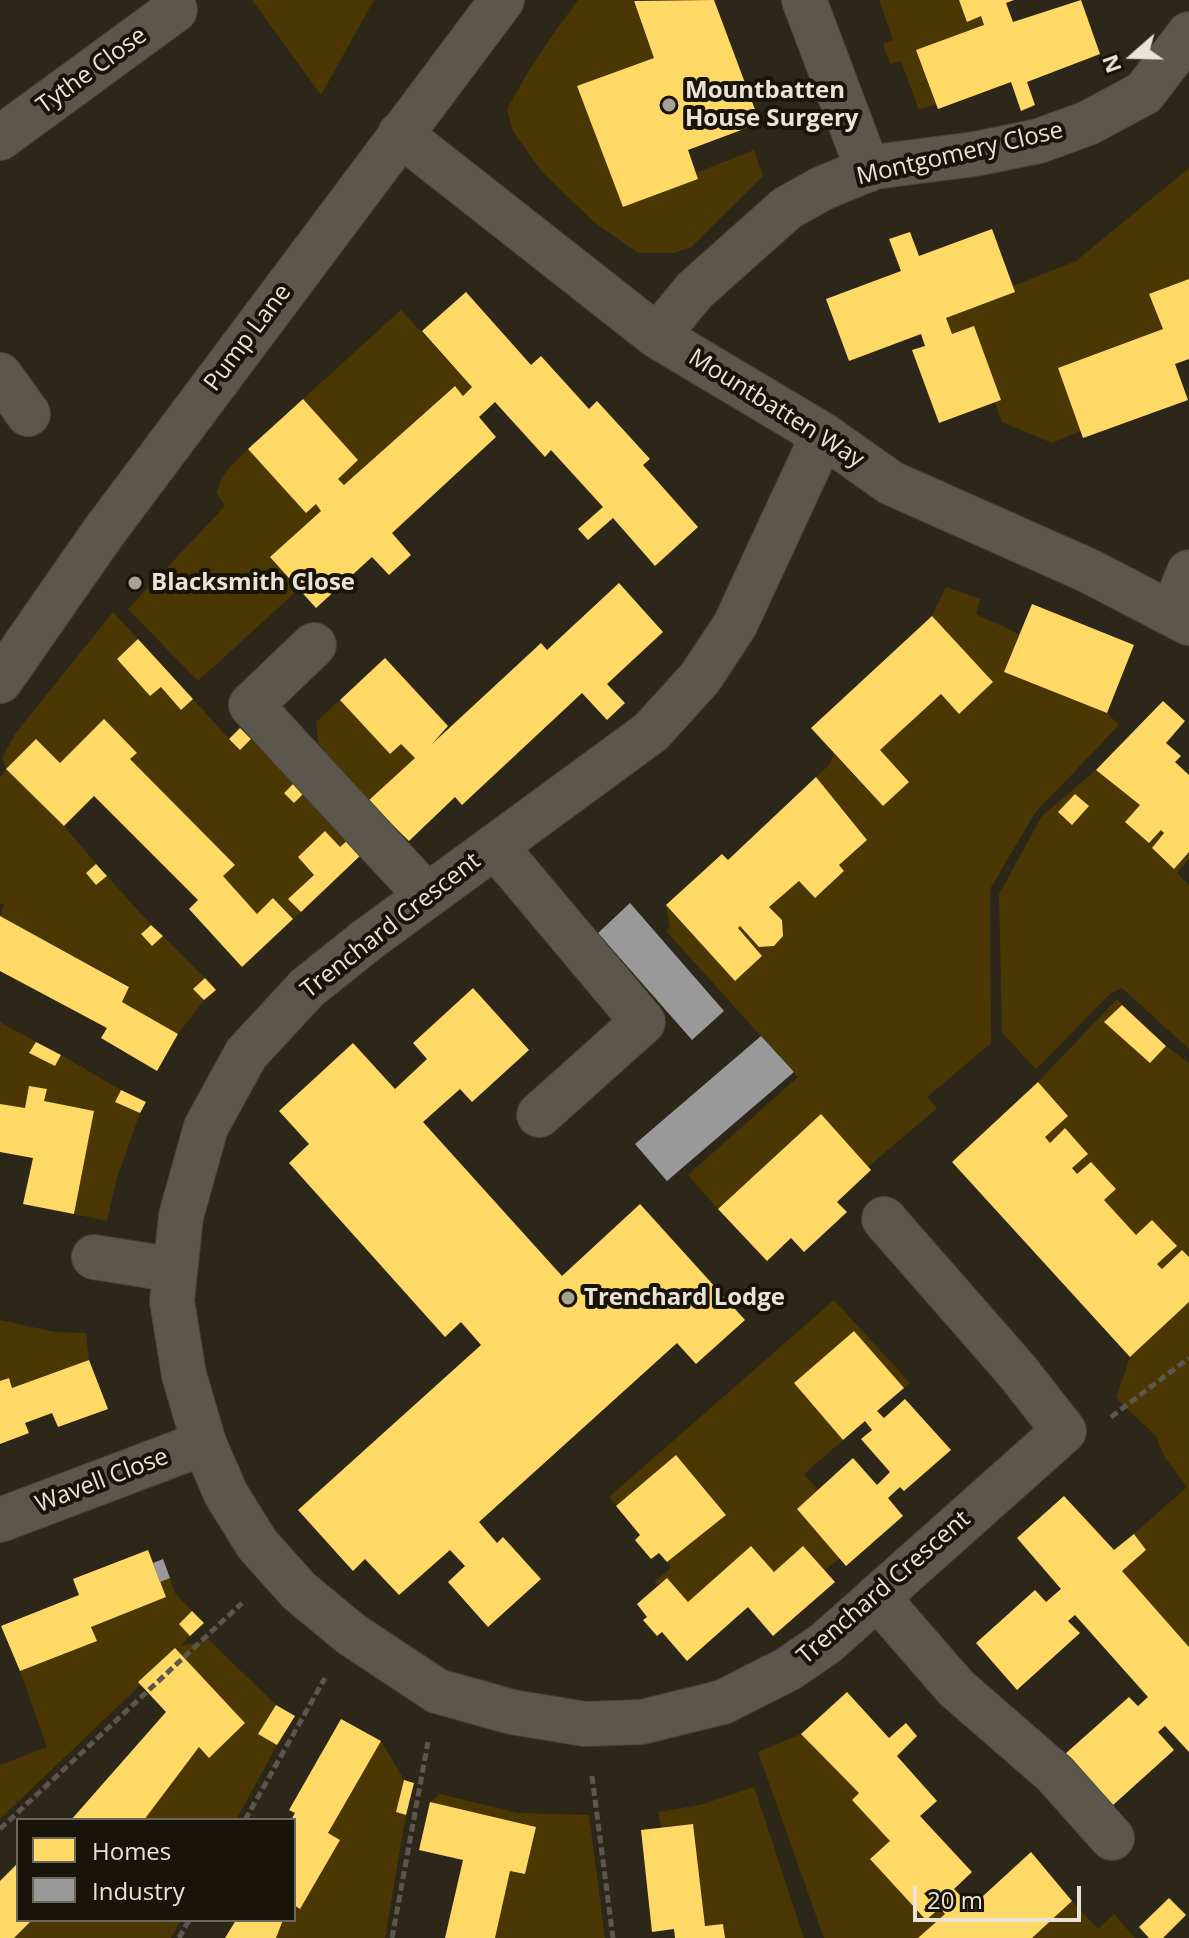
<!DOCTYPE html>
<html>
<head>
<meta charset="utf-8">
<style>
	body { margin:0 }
	#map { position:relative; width:1189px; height:1938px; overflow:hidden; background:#2d271a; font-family:"Open Sans",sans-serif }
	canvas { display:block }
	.legend { position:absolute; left:16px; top:1818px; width:280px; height:104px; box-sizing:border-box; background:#181409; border:2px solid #6c675b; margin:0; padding:10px 14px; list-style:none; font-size:24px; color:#ebe4d6 }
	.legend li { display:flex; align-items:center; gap:16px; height:40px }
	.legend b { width:40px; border:2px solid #6c675b }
	.north { position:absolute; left:1093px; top:16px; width:80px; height:80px; -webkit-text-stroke:6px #181409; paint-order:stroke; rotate:250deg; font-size:22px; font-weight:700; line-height:32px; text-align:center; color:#ebe4d6 }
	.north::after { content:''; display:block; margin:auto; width:28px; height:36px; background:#ebe4d6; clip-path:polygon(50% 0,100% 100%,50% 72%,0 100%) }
	.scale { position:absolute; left:913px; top:1886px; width:168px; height:36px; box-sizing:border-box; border:4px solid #ebe4d6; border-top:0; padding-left:10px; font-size:24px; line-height:28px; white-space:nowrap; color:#ebe4d6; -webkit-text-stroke:6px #181409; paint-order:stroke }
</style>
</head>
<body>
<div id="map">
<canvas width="1189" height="1938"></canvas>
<ul class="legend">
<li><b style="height:22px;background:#ffd966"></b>Homes</li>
<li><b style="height:22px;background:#999"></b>Industry</li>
</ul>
<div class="north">N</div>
<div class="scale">20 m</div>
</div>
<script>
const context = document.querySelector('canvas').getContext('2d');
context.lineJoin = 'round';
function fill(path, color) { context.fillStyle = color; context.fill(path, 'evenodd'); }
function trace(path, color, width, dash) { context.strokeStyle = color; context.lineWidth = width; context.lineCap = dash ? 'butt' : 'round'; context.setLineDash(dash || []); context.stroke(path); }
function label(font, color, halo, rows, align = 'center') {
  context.font = font + ' "Open Sans",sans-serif'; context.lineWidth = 8; context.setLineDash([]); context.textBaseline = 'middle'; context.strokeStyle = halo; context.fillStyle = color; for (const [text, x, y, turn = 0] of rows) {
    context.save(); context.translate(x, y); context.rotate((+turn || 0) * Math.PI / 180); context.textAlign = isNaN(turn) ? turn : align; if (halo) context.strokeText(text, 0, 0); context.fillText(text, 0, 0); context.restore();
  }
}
fill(new Path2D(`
	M 252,0 L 374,0 L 321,95 Z
	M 578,0 L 633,0 L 654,58 L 578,86 L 623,207 L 698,179 L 696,173 L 754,150 L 763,176 L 691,247 L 675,253 L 638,253 L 594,222 L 541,171 L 513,131 L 507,110 C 527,70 552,35 578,0 Z
	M 879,0 L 959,0 L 967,21 L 981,16 L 984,25 L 937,104 L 919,110 L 901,61 L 890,64 L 883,44 L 893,40 Z
	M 1189,168 L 1189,279 L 1149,295 L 1163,329 L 1058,368 L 1081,431 L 1052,443 L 1002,422 L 995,403 L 1000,400 L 952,334 L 946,318 L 1015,292 L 1013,286 L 1076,261 Z
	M 401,310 L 472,387 L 463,396 L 454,386 L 344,485 L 338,479 L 358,460 L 303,399 Z
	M 248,449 L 306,513 L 316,504 L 321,511 L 271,557 L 299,589 L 198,681 L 128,609 L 225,506 L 217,493 C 221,473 234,462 248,449 Z
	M 946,587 L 980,599 L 976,614 L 1019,634 L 1004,672 L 1107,713 L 1119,725 L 1035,813 L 990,889 L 991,1043 L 927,1097 L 937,1108 L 868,1167 L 821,1115 L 718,1209 L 688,1175 L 798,1077 L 666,931 L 670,928 L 666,905 L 735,981 L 762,956 L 738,928 L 740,926 L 759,947 L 773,946 L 783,936 L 782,920 L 769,907 L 799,881 L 815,898 L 844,872 L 839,865 L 867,840 L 816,777 L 829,765 L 834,754 L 883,806 L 880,750 L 941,694 L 959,714 L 993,682 L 932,616 Z
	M 113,612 L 138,639 L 117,659 L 150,696 L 161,687 L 181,710 L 193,699 L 239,750 L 251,739 L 294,783 L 284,793 L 294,803 L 304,793 L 349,839 L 340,847 L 325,831 L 298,857 L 314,875 L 288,899 L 301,912 L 293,919 L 274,898 L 257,914 L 223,876 L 234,864 L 130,759 L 136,752 L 104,720 L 60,763 L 36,739 L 6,769 L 64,826 L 96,864 L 86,874 L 96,885 L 107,876 L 151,925 L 141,934 L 152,946 L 163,936 L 205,978 L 193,989 L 204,1000 L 178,1034 L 122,1002 L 129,986 L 0,916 L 4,905 L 0,903 L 0,778 L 6,769 L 2,758 L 15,734 Z
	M 340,700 L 390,754 L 401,744 L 415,758 L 368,801 L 318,743 L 316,722 Z
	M 1096,770 L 1140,805 L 1125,822 L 1149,843 L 1161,830 L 1164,833 L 1152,849 L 1174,868 L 1189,852 L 1189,859 L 1177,873 L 1189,885 L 1189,1049 L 1122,988 L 1111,993 L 1036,1069 L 1002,1033 L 999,894 L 1042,816 Z
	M 1117,999 L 1122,1005 L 1105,1023 L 1150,1062 L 1166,1046 L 1189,1063 L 1189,1257 L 1182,1250 L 1162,1269 L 1157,1264 L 1176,1246 L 1136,1235 L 1104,1200 L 1116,1189 L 1077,1174 L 1072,1168 L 1088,1153 L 1065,1129 L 1050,1143 L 1045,1137 L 1068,1115 L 1038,1082 Z
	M 0,1022 L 36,1042 L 30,1054 L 55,1066 L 61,1055 L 121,1090 L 115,1102 L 140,1113 L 116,1181 L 107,1221 L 74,1214 L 94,1111 L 44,1101 L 46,1089 L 29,1087 L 25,1108 L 0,1104 Z
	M 834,1300 L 910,1383 L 904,1388 L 854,1331 L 794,1383 L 843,1440 L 804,1474 L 818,1490 L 797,1509 L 840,1558 L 825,1570 L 803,1546 L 774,1572 L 751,1547 L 688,1602 L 667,1578 L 658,1585 L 654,1582 L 671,1568 L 667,1562 L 726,1514 L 676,1455 L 616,1506 L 609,1497 Z
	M 1189,1302 L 1189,1647 L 1122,1571 L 1146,1550 L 1134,1534 L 1187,1487 L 1164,1456 L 1156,1436 L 1116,1398 L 1130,1357 Z
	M 0,1320 L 55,1332 L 86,1333 L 89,1360 L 12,1388 L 9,1378 L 0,1381 Z
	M 170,1578 L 175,1593 L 192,1611 L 180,1624 L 190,1636 L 181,1646 L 209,1640 L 276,1705 L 258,1734 L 277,1745 L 236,1820 L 144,1820 L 199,1747 L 209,1757 L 245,1723 L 177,1650 L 0,1819 L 0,1765 L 47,1747 L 20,1671 L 97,1641 L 91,1627 L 166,1597 L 160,1582 Z
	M 801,1734 L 859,1793 L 852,1800 L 890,1841 L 926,1920 L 940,1908 L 945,1914 L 918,1938 L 824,1938 L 758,1752 Z
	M 381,1741 L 404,1780 L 396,1812 L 406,1815 L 385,1938 L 276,1938 L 283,1920 L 294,1920 L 294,1905 L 300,1909 L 339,1840 L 328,1833 Z
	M 754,1787 L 804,1938 L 725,1938 L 723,1924 L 705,1926 L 692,1824 L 661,1827 L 658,1812 L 700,1805 Z
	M 440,1794 L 518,1813 L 589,1815 L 605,1938 L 495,1938 L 510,1871 L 525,1874 L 536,1827 L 430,1802 Z
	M 1072,1901 L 1098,1929 L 1114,1914 L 1135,1938 L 1032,1938 Z
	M 32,1920 L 181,1920 L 171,1938 L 14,1938 Z`), '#4a3704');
fill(new Path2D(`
	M 714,0 L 760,123 L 688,150 L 698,179 L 623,207 L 577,86 L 654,58 L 634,1 Z
	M 959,0 L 1014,0 L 1006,3 L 1013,22 L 1081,0 L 1100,54 L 1027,82 L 1035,105 L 1021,111 L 1011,82 L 938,109 L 916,50 L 984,25 L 981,16 L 967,22 Z
	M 992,229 L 1015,292 L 946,318 L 952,334 L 974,326 L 1001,400 L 939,423 L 912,350 L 925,346 L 921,334 L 849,361 L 826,299 L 901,271 L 889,239 L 910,232 L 919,256 Z
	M 1189,279 L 1189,359 L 1175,364 L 1188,400 L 1083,438 L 1058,368 L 1163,329 L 1149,294 Z
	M 466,292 L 531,365 L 541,356 L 589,409 L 597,401 L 650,459 L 643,465 L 698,527 L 655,566 L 613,518 L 588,540 L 578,529 L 603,507 L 551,450 L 545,457 L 495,402 L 479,417 L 496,437 L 392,533 L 411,555 L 389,575 L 372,557 L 316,608 L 270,557 L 321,511 L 316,504 L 306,513 L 248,449 L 303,399 L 358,460 L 338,479 L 344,485 L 455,386 L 463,396 L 472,387 L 422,331 Z
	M 619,583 L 663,632 L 607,684 L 625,703 L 607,720 L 582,693 L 462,805 L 455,797 L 409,841 L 368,801 L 415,758 L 401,744 L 390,754 L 340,700 L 385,658 L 448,726 L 432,744 L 541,643 L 547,650 Z
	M 1032,604 L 1134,645 L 1107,713 L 1004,672 Z
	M 932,616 L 993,682 L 959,714 L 941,694 L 880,750 L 909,782 L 883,806 L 811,728 Z
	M 138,639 L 193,699 L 181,710 L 161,687 L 150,696 L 117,659 Z
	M 1163,701 L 1185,721 L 1166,743 L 1181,756 L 1175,762 L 1189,775 L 1189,852 L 1174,869 L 1152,848 L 1164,833 L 1161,830 L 1149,843 L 1125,822 L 1140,805 L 1096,770 Z
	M 104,719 L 137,753 L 130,759 L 235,865 L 223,876 L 257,914 L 273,898 L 293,919 L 242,967 L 189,909 L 198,900 L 94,796 L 64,826 L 6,769 L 36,739 L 60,763 Z
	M 240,728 L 251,739 L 240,750 L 229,739 Z
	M 816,777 L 867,840 L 839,865 L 844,871 L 815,898 L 799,881 L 769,907 L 782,920 L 783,936 L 774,946 L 759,947 L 740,926 L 738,928 L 762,956 L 735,981 L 666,905 L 722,854 L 728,860 Z
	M 294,783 L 304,793 L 294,803 L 284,793 Z
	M 1075,794 L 1089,806 L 1072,825 L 1058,812 Z
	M 325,831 L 340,847 L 349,839 L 363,853 L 301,912 L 288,899 L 314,875 L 298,857 Z
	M 96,864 L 107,876 L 96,885 L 86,873 Z
	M 0,916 L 129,987 L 122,1002 L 178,1034 L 157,1071 L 101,1038 L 107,1028 L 0,971 Z
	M 151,925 L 163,936 L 152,946 L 141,934 Z
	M 205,978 L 216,990 L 204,1000 L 193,989 Z
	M 473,988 L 529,1050 L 472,1102 L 460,1089 L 423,1122 L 562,1276 L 640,1204 L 745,1320 L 696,1364 L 677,1343 L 479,1522 L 497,1543 L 503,1537 L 541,1579 L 488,1627 L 448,1582 L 465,1566 L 450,1550 L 399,1595 L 365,1559 L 353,1571 L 298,1510 L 481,1345 L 461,1322 L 445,1337 L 289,1163 L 309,1144 L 279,1111 L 353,1043 L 395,1089 L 427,1059 L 413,1043 Z
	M 1122,1005 L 1166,1046 L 1150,1063 L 1104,1022 Z
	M 36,1042 L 61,1055 L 55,1066 L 29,1053 Z
	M 1038,1082 L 1068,1116 L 1045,1137 L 1050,1143 L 1065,1128 L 1088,1154 L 1072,1168 L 1077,1174 L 1091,1162 L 1116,1189 L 1104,1200 L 1136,1235 L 1152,1220 L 1177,1246 L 1157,1264 L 1162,1269 L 1182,1250 L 1189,1257 L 1189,1302 L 1130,1357 L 952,1162 Z
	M 29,1086 L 47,1089 L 44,1101 L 94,1111 L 74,1214 L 23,1204 L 33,1158 L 0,1152 L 0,1104 L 25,1108 Z
	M 121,1090 L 146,1102 L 140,1113 L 115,1102 Z
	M 821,1114 L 871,1170 L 837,1202 L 847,1212 L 804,1252 L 791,1238 L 767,1261 L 718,1209 Z
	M 854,1331 L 904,1388 L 877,1411 L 884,1418 L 905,1399 L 951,1450 L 904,1491 L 900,1487 L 888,1498 L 903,1516 L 846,1566 L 797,1509 L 853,1458 L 877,1485 L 890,1472 L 861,1439 L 872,1430 L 865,1421 L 843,1440 L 794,1383 Z
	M 89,1360 L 108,1409 L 58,1427 L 52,1413 L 25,1423 L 29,1433 L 0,1444 L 0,1381 L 9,1378 L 12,1388 Z
	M 676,1455 L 726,1515 L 667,1562 L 659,1553 L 651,1559 L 635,1540 L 640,1535 L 616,1506 Z
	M 1064,1496 L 1114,1550 L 1134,1534 L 1146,1550 L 1122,1571 L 1189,1647 L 1189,1752 L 1165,1726 L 1158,1732 L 1174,1750 L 1112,1806 L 1065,1754 L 1129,1697 L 1138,1706 L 1148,1697 L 1075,1615 L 1068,1621 L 1080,1633 L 1017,1690 L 976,1643 L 1035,1590 L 1046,1602 L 1061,1589 L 1017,1538 Z
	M 751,1546 L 774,1572 L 803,1546 L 835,1582 L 773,1636 L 748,1607 L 687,1661 L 662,1632 L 657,1636 L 643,1620 L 647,1617 L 637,1604 L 667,1578 L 688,1602 Z
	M 148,1550 L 166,1597 L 91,1627 L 97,1641 L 20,1671 L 1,1626 L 79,1595 L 73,1579 Z
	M 192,1611 L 204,1623 L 190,1636 L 179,1624 Z
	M 175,1648 L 245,1723 L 209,1758 L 199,1747 L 144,1820 L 71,1820 L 166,1712 L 138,1682 Z
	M 847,1692 L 889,1738 L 906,1723 L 917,1736 L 897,1756 L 937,1801 L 920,1816 L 972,1872 L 954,1889 L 971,1907 L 1031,1852 L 1072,1901 L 1032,1938 L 918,1938 L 945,1914 L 940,1908 L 926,1920 L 870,1859 L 890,1841 L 852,1800 L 859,1793 L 801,1734 Z
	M 276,1705 L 295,1716 L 277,1745 L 258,1734 Z
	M 341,1719 L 381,1741 L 328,1833 L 340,1840 L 300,1909 L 294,1905 L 294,1820 L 291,1820 L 295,1813 L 289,1810 Z
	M 404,1780 L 414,1783 L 406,1815 L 396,1812 Z
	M 430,1802 L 536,1827 L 525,1874 L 510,1871 L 495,1938 L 445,1938 L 463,1860 L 419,1850 Z
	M 693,1824 L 705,1926 L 723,1924 L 725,1938 L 675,1938 L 674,1929 L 652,1932 L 641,1830 Z
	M 18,1863 L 18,1920 L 32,1920 L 14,1938 L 0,1938 L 0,1881 Z
	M 1169,1898 L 1186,1915 L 1163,1938 L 1149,1938 L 1139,1927 Z
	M 236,1920 L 283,1920 L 276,1938 L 225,1938 Z`), '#ffd966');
fill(new Path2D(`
	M 630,903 L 724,1011 L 692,1040 L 598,933 Z
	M 761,1036 L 794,1072 L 667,1181 L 635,1144 Z
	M 163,1559 L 170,1578 L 160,1582 L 153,1563 Z`), '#999');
const minor = new Path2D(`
	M 804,0 L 868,170
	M 400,134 L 657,336 L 823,435 L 891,483 L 1089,571 L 1189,623
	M 0,138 L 175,10
	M 657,336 L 695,290 L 787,208 L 823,188 L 874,167 L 975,154 L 1039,141 L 1088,123 L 1144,93 L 1189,34
	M 0,375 L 28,414
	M 823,435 L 735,625 L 700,678 L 651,732 L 367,940 L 307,988 L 246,1054 L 206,1127 L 181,1216 L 172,1301 L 184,1375 L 204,1443 L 226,1494 L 257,1544 L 299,1591 L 351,1634 L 437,1691 L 512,1712 L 585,1724 L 642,1722 L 723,1702 L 788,1669 L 826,1643 L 1064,1431 L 1017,1371 L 884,1219
	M 1172,614 L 1189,572
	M 314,645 L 251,705 L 427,896
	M 0,681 L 103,533 L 502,0
	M 495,846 L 643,1022 L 539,1115
	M 94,1257 L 175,1270
	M 0,1520 L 204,1443
	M 877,1597 L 956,1688 L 1055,1774 L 1112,1838`);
trace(minor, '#484238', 46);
trace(new Path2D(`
	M 1111,1417 L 1189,1358
	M 592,1776 L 613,1938
	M 245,1820 L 325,1678
	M 0,1829 L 242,1603
	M 179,1938 L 189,1920
	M 392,1938 L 428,1742`), '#5c574e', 5, [8, 4]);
trace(minor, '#5c574d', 44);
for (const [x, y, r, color] of [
	[669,105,8,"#a8a294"],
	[135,583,8,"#a8a294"],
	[568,1298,8,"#a8a294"]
]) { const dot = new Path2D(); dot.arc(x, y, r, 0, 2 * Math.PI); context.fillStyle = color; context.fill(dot); trace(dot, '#181409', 3); }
label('24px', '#ebe4d6', '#181409', [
	["Tythe Close",92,71,-36],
	["Montgomery Close",960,154,-13],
	["Pump Lane",248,338,-53],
	["Mountbatten Way",776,409,32],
	["Trenchard Crescent",391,926,-38],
	["Wavell Close",102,1481,-21],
	["Trenchard Crescent",884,1588,-41]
]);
label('bold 24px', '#ebe4d6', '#181409', [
	["Mountbatten",685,91],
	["House Surgery",685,119],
	["Blacksmith Close",151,583],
	["Trenchard Lodge",584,1298]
], 'left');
</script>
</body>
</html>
